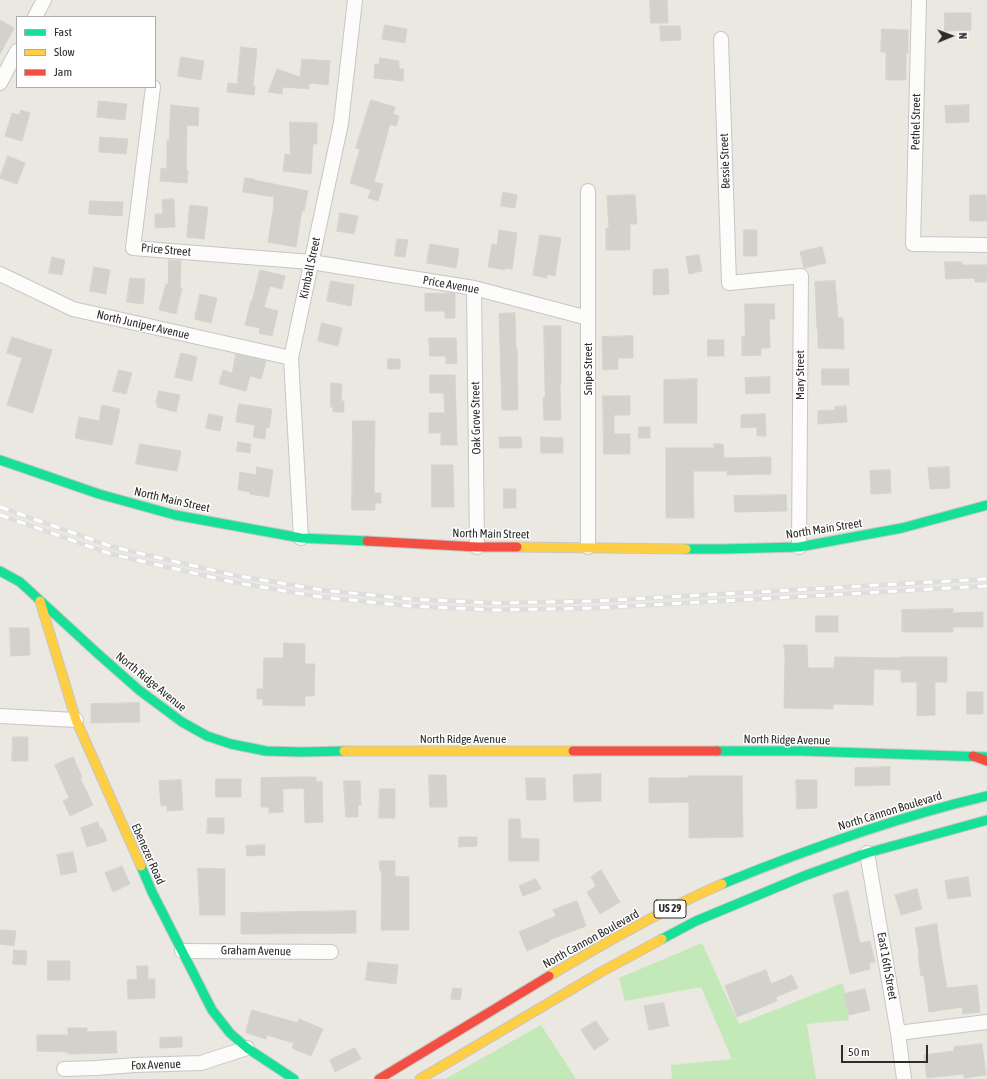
<!DOCTYPE html>
<html>
<head>
<meta charset="utf-8">
<style>
	body { margin:0 }
	#map { position:relative; width:987px; height:1079px; overflow:hidden; background:#eae8e1; font-family:"Asap Condensed",sans-serif }
	canvas { display:block }
	.legend { position:absolute; left:16px; top:16px; width:140px; height:72px; box-sizing:border-box; background:#fff; border:1px solid #ababab; margin:0; padding:5px 7px; list-style:none; font-size:12px; color:#2c2c2c }
	.legend li { display:flex; align-items:center; gap:8px; height:20px }
	.legend b { width:20px; border:1px solid #ababab }
	.north { position:absolute; left:931px; top:16px; width:40px; height:40px; -webkit-text-stroke:3px #fff; paint-order:stroke; rotate:89deg; font-size:11px; font-weight:700; line-height:16px; text-align:center; color:#2c2c2c }
	.north::after { content:''; display:block; margin:auto; width:14px; height:18px; background:#2c2c2c; clip-path:polygon(50% 0,100% 100%,50% 72%,0 100%) }
	.scale { position:absolute; left:841px; top:1045px; width:87px; height:18px; box-sizing:border-box; border:2px solid #2c2c2c; border-top:0; padding-left:5px; font-size:12px; line-height:14px; white-space:nowrap; color:#2c2c2c; -webkit-text-stroke:3px #fff; paint-order:stroke }
</style>
</head>
<body>
<div id="map">
<canvas width="987" height="1079"></canvas>
<ul class="legend">
<li><b style="height:5px;background:#16e098"></b>Fast</li>
<li><b style="height:5px;background:#ffcf43"></b>Slow</li>
<li><b style="height:5px;background:#f24e42"></b>Jam</li>
</ul>
<div class="north">N</div>
<div class="scale">50 m</div>
</div>
<script>
const context = document.querySelector('canvas').getContext('2d');
context.lineJoin = 'round';
function fill(path, color) { context.fillStyle = color; context.fill(path, 'evenodd'); }
function trace(path, color, width, dash) { context.strokeStyle = color; context.lineWidth = width; context.lineCap = dash ? 'butt' : 'round'; context.setLineDash(dash || []); context.stroke(path); }
function label(font, color, halo, rows, align = 'center') {
  context.font = font + ' "Asap Condensed",sans-serif'; context.lineWidth = 3; context.setLineDash([]); context.textBaseline = 'middle'; context.strokeStyle = halo; context.fillStyle = color; for (const [text, x, y, turn = 0] of rows) {
    context.save(); context.translate(x, y); context.rotate((+turn || 0) * Math.PI / 180); context.textAlign = isNaN(turn) ? turn : align; if (halo) context.strokeText(text, 0, 0); context.fillText(text, 0, 0); context.restore();
  }
}
fill(new Path2D(`
	M 702,943 L 739,1024 L 843,983 L 849,1020 L 807,1024 L 816,1079 L 672,1079 L 671,1065 L 732,1059 L 701,987 L 625,1001 L 619,978 Z
	M 541,1025 L 576,1079 L 445,1079 Z`), '#c2e9b7');
const building = new Path2D(`
	M 650,0 L 667,0 L 668,23 L 651,23 Z
	M 945,13 L 971,13 L 971,30 L 945,31 Z
	M 0,20 L 14,28 L 0,54 Z
	M 385,25 L 407,29 L 405,43 L 382,39 Z
	M 660,26 L 680,26 L 681,40 L 661,41 Z
	M 882,29 L 908,30 L 908,53 L 906,53 L 906,80 L 886,80 L 886,52 L 881,52 Z
	M 241,47 L 257,49 L 253,86 L 255,86 L 254,95 L 227,92 L 228,83 L 237,84 Z
	M 181,57 L 204,61 L 201,80 L 178,76 Z
	M 380,58 L 399,61 L 399,69 L 404,69 L 403,81 L 374,78 L 375,64 L 379,65 Z
	M 302,59 L 330,61 L 328,85 L 309,83 L 309,89 L 283,87 L 282,94 L 268,92 L 277,69 L 300,77 Z
	M 371,100 L 395,107 L 393,114 L 399,116 L 396,126 L 390,124 L 374,182 L 383,184 L 378,201 L 368,198 L 371,190 L 350,183 L 360,149 L 356,148 Z
	M 99,101 L 127,104 L 125,120 L 97,117 Z
	M 171,105 L 199,108 L 198,126 L 187,125 L 186,170 L 188,170 L 187,183 L 160,181 L 161,168 L 167,169 L 167,140 L 169,140 Z
	M 969,105 L 969,122 L 946,123 L 945,106 Z
	M 21,110 L 30,113 L 22,141 L 5,136 L 12,113 L 19,115 Z
	M 290,122 L 317,123 L 317,144 L 313,144 L 311,174 L 283,171 L 285,154 L 290,155 Z
	M 100,137 L 128,139 L 126,154 L 99,152 Z
	M 8,156 L 25,163 L 17,184 L 0,178 Z
	M 245,178 L 254,179 L 254,180 L 308,191 L 304,211 L 302,210 L 296,247 L 268,242 L 274,205 L 273,205 L 274,197 L 243,192 Z
	M 503,192 L 517,195 L 515,208 L 501,206 Z
	M 635,195 L 637,224 L 630,224 L 630,250 L 606,250 L 606,228 L 609,228 L 607,196 Z
	M 970,195 L 986,195 L 987,221 L 970,221 Z
	M 174,199 L 175,227 L 155,228 L 155,214 L 163,214 L 162,200 Z
	M 90,201 L 123,202 L 122,216 L 89,214 Z
	M 190,205 L 208,207 L 204,239 L 187,237 Z
	M 340,213 L 358,216 L 354,234 L 337,231 Z
	M 499,230 L 517,233 L 512,269 L 505,268 L 505,270 L 488,267 L 492,244 L 497,245 Z
	M 744,230 L 757,230 L 757,256 L 744,256 Z
	M 540,235 L 561,238 L 555,276 L 547,274 L 547,278 L 533,275 Z
	M 397,239 L 408,240 L 405,257 L 395,256 Z
	M 430,244 L 459,249 L 456,268 L 427,263 Z
	M 822,247 L 826,263 L 804,268 L 800,252 Z
	M 699,255 L 702,271 L 689,274 L 686,257 Z
	M 52,257 L 65,260 L 62,275 L 49,273 Z
	M 169,260 L 181,261 L 180,287 L 182,288 L 176,314 L 159,310 L 166,284 L 168,284 Z
	M 945,262 L 962,262 L 962,265 L 987,265 L 987,282 L 975,282 L 975,278 L 946,279 Z
	M 94,267 L 110,270 L 106,294 L 90,291 Z
	M 668,269 L 669,294 L 653,295 L 653,270 Z
	M 260,270 L 285,276 L 282,289 L 270,286 L 264,307 L 278,311 L 272,336 L 259,333 L 260,328 L 245,325 L 251,301 L 252,301 Z
	M 130,278 L 145,279 L 143,304 L 127,302 Z
	M 331,281 L 354,285 L 351,306 L 327,301 Z
	M 835,281 L 838,318 L 843,318 L 844,349 L 818,348 L 818,329 L 817,329 L 815,282 Z
	M 452,293 L 455,294 L 455,318 L 445,318 L 445,311 L 425,311 L 425,294 Z
	M 200,294 L 217,298 L 211,323 L 195,319 Z
	M 745,304 L 774,304 L 775,319 L 769,319 L 770,348 L 761,348 L 761,355 L 742,356 L 742,336 L 745,336 Z
	M 515,313 L 516,349 L 517,349 L 518,410 L 502,410 L 499,314 Z
	M 322,323 L 342,328 L 338,346 L 318,341 Z
	M 544,326 L 561,326 L 561,384 L 560,384 L 561,420 L 544,420 L 543,398 L 545,397 Z
	M 633,336 L 633,358 L 618,358 L 618,369 L 603,370 L 602,337 Z
	M 12,337 L 52,350 L 33,413 L 7,405 L 22,358 L 7,353 Z
	M 429,338 L 456,338 L 457,363 L 446,364 L 446,356 L 430,356 Z
	M 708,340 L 724,340 L 724,356 L 708,356 Z
	M 181,353 L 197,357 L 192,381 L 175,377 Z
	M 236,354 L 266,361 L 261,379 L 250,376 L 246,391 L 219,384 L 223,370 L 232,373 Z
	M 388,359 L 400,359 L 400,369 L 388,369 Z
	M 822,369 L 849,369 L 849,385 L 822,385 Z
	M 119,370 L 132,373 L 126,394 L 113,391 Z
	M 430,375 L 455,375 L 457,445 L 441,445 L 441,433 L 429,433 L 429,413 L 445,413 L 444,393 L 430,393 Z
	M 770,377 L 770,393 L 746,394 L 745,378 Z
	M 697,379 L 697,423 L 664,423 L 664,380 Z
	M 331,383 L 342,384 L 341,401 L 344,401 L 344,412 L 333,412 L 333,407 L 331,407 Z
	M 159,391 L 180,395 L 176,412 L 157,407 L 158,404 L 156,403 Z
	M 603,396 L 630,396 L 630,415 L 614,415 L 614,434 L 630,434 L 630,454 L 604,454 Z
	M 239,404 L 272,409 L 269,428 L 266,427 L 265,439 L 253,437 L 255,425 L 236,422 Z
	M 102,405 L 120,409 L 112,445 L 75,438 L 79,417 L 99,421 Z
	M 846,406 L 847,422 L 818,424 L 818,411 L 835,410 L 835,407 Z
	M 209,414 L 223,417 L 220,431 L 206,428 Z
	M 765,414 L 766,436 L 757,436 L 757,427 L 741,428 L 741,415 Z
	M 353,421 L 375,421 L 374,493 L 381,493 L 381,503 L 375,503 L 375,510 L 352,510 Z
	M 639,427 L 650,427 L 650,438 L 639,438 Z
	M 499,437 L 521,437 L 522,448 L 500,448 Z
	M 541,437 L 563,438 L 563,453 L 541,453 Z
	M 238,442 L 251,444 L 250,453 L 237,451 Z
	M 140,444 L 181,451 L 177,471 L 136,464 Z
	M 714,444 L 723,444 L 724,458 L 771,457 L 771,474 L 727,475 L 727,471 L 693,471 L 694,518 L 666,518 L 666,448 L 714,448 Z
	M 432,465 L 453,465 L 454,507 L 432,507 Z
	M 257,467 L 273,470 L 269,497 L 250,494 L 250,492 L 238,490 L 240,472 L 256,475 Z
	M 949,467 L 950,488 L 930,489 L 928,468 Z
	M 890,470 L 891,493 L 871,494 L 870,471 Z
	M 504,489 L 516,489 L 516,508 L 504,508 Z
	M 786,495 L 787,511 L 735,512 L 734,496 Z
	M 953,609 L 953,613 L 983,612 L 983,627 L 953,627 L 953,632 L 902,632 L 902,610 Z
	M 816,616 L 838,616 L 838,632 L 816,632 Z
	M 10,628 L 29,628 L 30,655 L 11,656 Z
	M 284,643 L 305,644 L 305,664 L 315,664 L 314,696 L 305,696 L 305,706 L 263,705 L 263,699 L 257,699 L 257,689 L 263,689 L 264,658 L 283,658 Z
	M 784,645 L 807,645 L 808,668 L 834,668 L 835,657 L 901,658 L 901,657 L 947,657 L 947,682 L 935,682 L 935,715 L 917,716 L 917,682 L 901,682 L 901,670 L 874,669 L 873,705 L 833,704 L 833,709 L 784,708 L 785,656 Z
	M 967,692 L 983,692 L 983,714 L 967,714 Z
	M 139,703 L 140,722 L 91,723 L 91,704 Z
	M 13,737 L 28,737 L 28,761 L 12,761 Z
	M 73,757 L 82,777 L 80,778 L 93,805 L 70,816 L 63,801 L 69,798 L 55,765 Z
	M 890,767 L 890,785 L 855,786 L 855,768 Z
	M 601,774 L 601,801 L 574,802 L 573,775 Z
	M 429,775 L 446,775 L 447,807 L 430,807 Z
	M 688,776 L 742,776 L 743,837 L 689,838 L 689,802 L 649,803 L 649,778 L 688,778 Z
	M 300,777 L 316,777 L 316,782 L 322,781 L 323,822 L 305,823 L 304,788 L 283,789 L 283,812 L 269,813 L 269,807 L 261,807 L 261,778 Z
	M 526,778 L 545,778 L 546,800 L 527,800 Z
	M 216,779 L 241,779 L 241,797 L 216,797 Z
	M 181,780 L 183,810 L 167,811 L 167,805 L 161,806 L 159,781 Z
	M 796,780 L 817,780 L 817,808 L 797,809 Z
	M 344,781 L 360,781 L 361,805 L 358,805 L 358,817 L 346,817 Z
	M 380,789 L 395,789 L 395,818 L 379,818 Z
	M 208,818 L 224,818 L 224,834 L 207,833 Z
	M 509,819 L 520,819 L 521,838 L 539,839 L 539,861 L 509,861 Z
	M 98,822 L 100,829 L 102,828 L 107,841 L 87,847 L 81,828 Z
	M 459,837 L 477,837 L 477,846 L 459,847 Z
	M 265,845 L 265,855 L 247,856 L 246,846 Z
	M 73,852 L 77,872 L 61,875 L 57,855 Z
	M 380,861 L 395,861 L 395,876 L 409,877 L 409,930 L 381,930 L 382,871 L 380,871 Z
	M 122,866 L 130,884 L 113,892 L 105,873 Z
	M 198,868 L 225,869 L 225,915 L 200,915 Z
	M 601,870 L 620,902 L 600,914 L 587,892 L 596,886 L 591,877 Z
	M 968,877 L 971,896 L 948,899 L 945,881 Z
	M 536,879 L 541,889 L 523,896 L 519,886 Z
	M 917,889 L 922,909 L 901,915 L 895,895 Z
	M 848,891 L 860,943 L 870,941 L 875,962 L 869,963 L 870,969 L 850,974 L 833,895 Z
	M 577,901 L 586,926 L 549,940 L 550,941 L 527,951 L 519,932 L 556,916 L 553,910 Z
	M 356,911 L 356,933 L 241,934 L 241,913 Z
	M 937,924 L 939,942 L 947,988 L 977,985 L 980,1012 L 963,1014 L 962,1007 L 929,1012 L 924,976 L 921,976 L 918,954 L 919,954 L 915,928 Z
	M 0,930 L 16,931 L 14,946 L 0,944 Z
	M 14,950 L 27,951 L 26,965 L 13,964 Z
	M 48,961 L 70,961 L 70,980 L 48,980 Z
	M 368,962 L 398,965 L 396,984 L 366,980 Z
	M 137,966 L 148,966 L 148,979 L 155,979 L 155,998 L 128,999 L 127,980 L 137,979 Z
	M 766,970 L 771,984 L 792,975 L 798,988 L 776,997 L 777,1001 L 737,1017 L 725,986 Z
	M 453,988 L 462,989 L 460,1000 L 451,999 Z
	M 865,989 L 870,1010 L 849,1015 L 844,994 Z
	M 664,1003 L 669,1026 L 649,1030 L 644,1006 Z
	M 252,1010 L 298,1023 L 299,1019 L 323,1029 L 311,1056 L 292,1048 L 294,1043 L 267,1035 L 266,1039 L 247,1033 L 246,1032 Z
	M 596,1021 L 609,1040 L 594,1050 L 581,1030 Z
	M 68,1028 L 87,1028 L 87,1032 L 116,1031 L 117,1053 L 68,1054 L 68,1052 L 37,1051 L 37,1035 L 68,1035 Z
	M 182,1037 L 182,1047 L 160,1048 L 160,1038 Z
	M 982,1044 L 986,1075 L 964,1078 L 964,1074 L 927,1078 L 924,1055 L 954,1051 L 954,1047 Z
	M 355,1048 L 361,1059 L 335,1072 L 330,1060 Z`);
fill(building, '#d2d1cc');
trace(building, '#d5d3cd', 1);
const street = new Path2D(`
	M 919,0 L 913,244 L 987,245
	M 35,17 L 44,0
	M 721,39 L 729,283 L 801,276 L 799,547
	M 0,83 L 17,51
	M 153,87 L 133,248 L 311,262 L 474,288 L 588,318
	M 588,191 L 588,547
	M 0,274 L 73,309 L 291,358
	M 474,288 L 477,547
	M 301,538 L 291,358 L 341,123 L 355,0
	M 0,716 L 76,720
	M 867,853 L 898,1033 L 904,1079
	M 182,951 L 331,952
	M 898,1033 L 987,1022
	M 64,1069 L 96,1068 L 135,1065 L 201,1063 L 247,1048`);
const fast = new Path2D(`
	M 0,460 L 99,494 L 175,515 L 301,538 L 367,541
	M 686,549 L 723,549 L 799,547 L 902,528 L 987,505
	M 0,571 L 20,582 L 96,652 L 139,690 L 182,722 L 207,736 L 231,744 L 266,751 L 302,752 L 344,751
	M 717,751 L 803,751 L 987,757
	M 141,866 L 152,892 L 212,1010 L 230,1033 L 247,1048 L 294,1079
	M 722,884 C 808,849 896,817 987,796
	M 662,939 L 696,921 L 804,876 L 867,853 L 987,820`);
const slow = new Path2D(`
	M 517,547 L 686,549
	M 40,601 L 76,720 L 141,866
	M 344,751 L 573,751
	M 549,976 C 605,943 662,910 722,884
	M 420,1079 L 601,972 L 662,939`);
const jam = new Path2D(`
	M 367,541 L 477,547 L 517,547
	M 573,751 L 717,751
	M 973,756 L 987,761
	M 379,1079 L 549,976`);
trace(street, '#c7c6c7', 16);
trace(fast, '#c7c6c7', 11);
trace(slow, '#c7c6c7', 11);
trace(jam, '#c7c6c7', 11);
trace(street, '#fcfcfa', 14);
trace(fast, '#16e098', 9);
trace(slow, '#ffcf43', 9);
trace(jam, '#f24e42', 9);
const rail = new Path2D(`
	M 0,507 L 113,547 L 233,575 L 322,590 L 410,599 L 496,603 L 597,601 L 987,579
	M 0,515 L 111,554 L 232,582 L 321,597 L 409,606 L 496,610 L 598,608 L 987,586`);
trace(rail, '#dededf', 4.5);
trace(rail, '#fff', 3, [9]);
for (const [x, y, w] of [
	[670,909,32]
]) { const box = new Path2D(); box.roundRect(x - w / 2, y - 9, w, 18, 3); context.fillStyle = '#fff'; context.fill(box); trace(box, '#2c2c2c', 1); }
label('bold 11px', '#2c2c2c', null, [
	["US 29",670,909]
]);
label('12px', '#2c2c2c', '#fff', [
	["Pethel Street",916,122,-89],
	["Bessie Street",725,161,-92],
	["Price Street",166,250,5],
	["Kimball Street",310,268,-78],
	["Price Avenue",451,285,10],
	["North Juniper Avenue",143,325,13],
	["Snipe Street",588,369,-90],
	["Mary Street",800,375,-90],
	["Oak Grove Street",476,418,-91],
	["North Main Street",172,500,13],
	["North Main Street",824,529,-9],
	["North Main Street",491,534,1],
	["North Ridge Avenue",151,682,39],
	["North Ridge Avenue",463,739],
	["North Ridge Avenue",787,740,1],
	["North Cannon Boulevard",890,811,-17],
	["Ebenezer Road",148,854,66],
	["North Cannon Boulevard",591,939,-29],
	["Graham Avenue",256,951,1],
	["East 16th Street",887,966,80],
	["Fox Avenue",156,1065,-2]
]);
</script>
</body>
</html>
